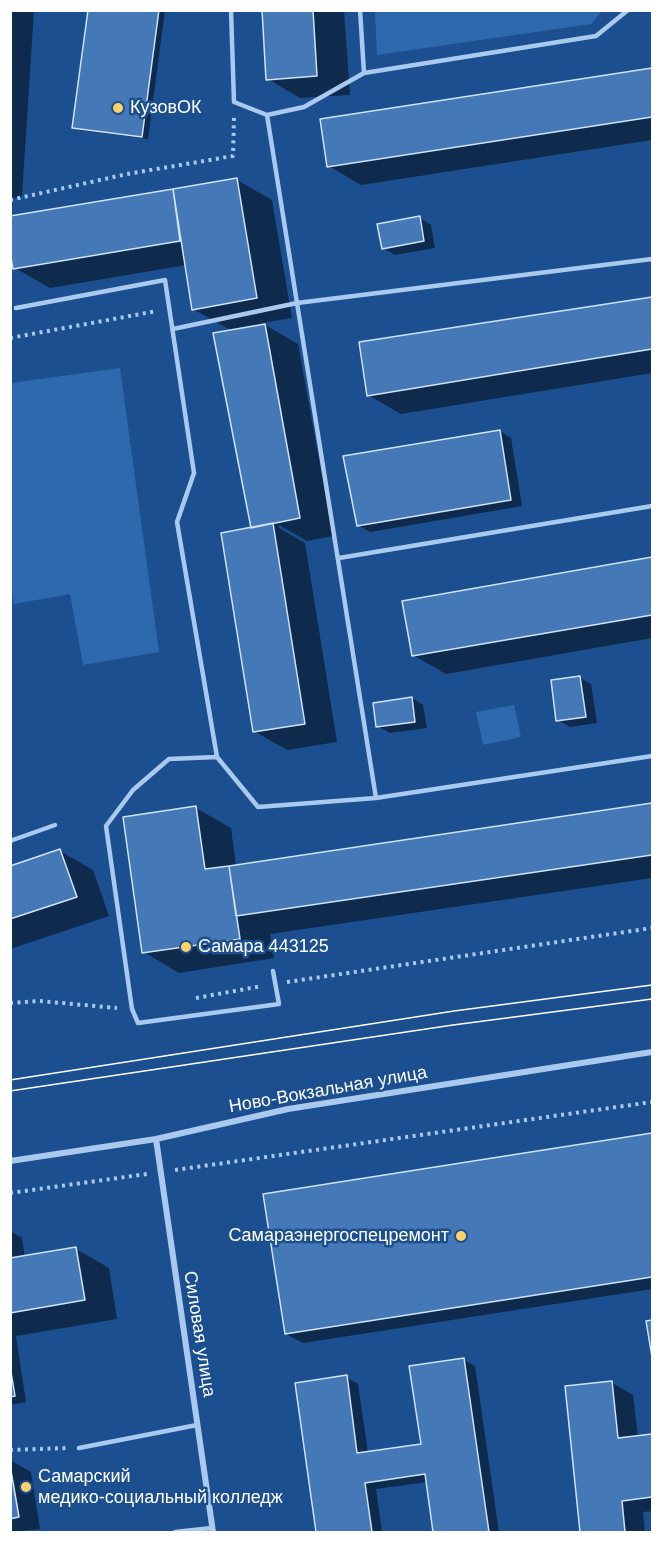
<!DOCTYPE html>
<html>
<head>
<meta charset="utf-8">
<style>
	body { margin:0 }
	#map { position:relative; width:663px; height:1543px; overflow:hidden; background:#1b4f8f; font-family:Arial,sans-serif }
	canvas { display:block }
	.frame { position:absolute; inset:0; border:12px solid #fff; pointer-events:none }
</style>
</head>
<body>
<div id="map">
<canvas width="663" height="1543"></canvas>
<div class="frame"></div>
</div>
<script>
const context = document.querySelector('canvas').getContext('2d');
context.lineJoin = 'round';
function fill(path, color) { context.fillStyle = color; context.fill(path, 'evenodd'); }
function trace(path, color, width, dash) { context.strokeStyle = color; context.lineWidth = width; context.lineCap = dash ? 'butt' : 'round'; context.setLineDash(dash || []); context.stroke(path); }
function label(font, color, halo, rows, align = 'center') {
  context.font = font + ' Arial,sans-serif'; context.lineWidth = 5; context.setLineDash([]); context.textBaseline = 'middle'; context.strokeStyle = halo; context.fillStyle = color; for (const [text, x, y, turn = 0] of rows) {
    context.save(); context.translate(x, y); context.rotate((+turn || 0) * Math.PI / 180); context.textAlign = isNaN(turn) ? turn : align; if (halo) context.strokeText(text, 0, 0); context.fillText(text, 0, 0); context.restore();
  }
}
fill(new Path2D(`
	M 375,11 L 375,10 L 602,11 L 591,24 L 377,55 Z
	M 120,368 L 159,652 L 83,665 L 70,594 L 14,604 L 10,578 L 11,383 Z
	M 514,705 L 521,737 L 483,745 L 476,712 Z`), '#2e69ad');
fill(new Path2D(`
	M 10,10 L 34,10 L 22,196 L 10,199 Z
	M 89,10 L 165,10 L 148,139 L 79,130 L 74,127 Z
	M 263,10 L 344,10 L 350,95 L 300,98 L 268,79 Z
	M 652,69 L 652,140 L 361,185 L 329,166 L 322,120 Z
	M 237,180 L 272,200 L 292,318 L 262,323 L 298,344 L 333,536 L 307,541 L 279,525 L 279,528 L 305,543 L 337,742 L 287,750 L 254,731 L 253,530 L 232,331 L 193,309 L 186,265 L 50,288 L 15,268 L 10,218 Z
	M 420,218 L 431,225 L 435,248 L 395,255 L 383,248 Z
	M 652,298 L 652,373 L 401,414 L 368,395 L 360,343 Z
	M 500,431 L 511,438 L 522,506 L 370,532 L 358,525 Z
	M 652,559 L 652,638 L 446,674 L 413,655 L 404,602 Z
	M 579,677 L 591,684 L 597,723 L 570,727 L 558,720 Z
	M 412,698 L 423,705 L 427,728 L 390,733 L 378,726 Z
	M 652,804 L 652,878 L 270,934 L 274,958 L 179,973 L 144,952 L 196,808 L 231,828 L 236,866 ZM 230,883 L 233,883 L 242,946 L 239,947 Z
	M 60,851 L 93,870 L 109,916 L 10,949 L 10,867 Z
	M 652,1135 L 652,1289 L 303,1343 L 286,1334 L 265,1195 Z
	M 10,1231 L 22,1238 L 25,1257 L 76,1249 L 109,1268 L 117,1319 L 16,1336 L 26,1402 L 10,1405 Z
	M 464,1360 L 475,1366 L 499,1532 L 435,1532 L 427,1482 L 376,1489 L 382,1532 L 317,1532 L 296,1384 L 346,1377 L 358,1384 L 368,1453 L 422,1445 Z
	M 612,1383 L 633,1395 L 638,1437 L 652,1435 L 652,1511 L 643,1512 L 645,1532 L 582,1532 L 566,1388 Z
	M 10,1460 L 31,1472 L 40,1529 L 10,1532 Z`), '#0007');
const building = new Path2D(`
	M 88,10 L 159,10 L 142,137 L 72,128 Z
	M 262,10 L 313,10 L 317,76 L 266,80 Z
	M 652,68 L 652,117 L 327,167 L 320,119 Z
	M 237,178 L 257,298 L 192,310 L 173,189 Z
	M 173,189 L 180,241 L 13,269 L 10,251 L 10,216 Z
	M 420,216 L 424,241 L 382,249 L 377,224 Z
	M 652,297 L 652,349 L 367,396 L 359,342 Z
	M 265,324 L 300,518 L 251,528 L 213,333 Z
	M 500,430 L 511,500 L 357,526 L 343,456 Z
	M 273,523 L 305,724 L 253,732 L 221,533 Z
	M 652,557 L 652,615 L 412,656 L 402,601 Z
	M 580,676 L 586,717 L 556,721 L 551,680 Z
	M 412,697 L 415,722 L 376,727 L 373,703 Z
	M 652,803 L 652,855 L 236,916 L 229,866 Z
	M 196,806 L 205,869 L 229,866 L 240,939 L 142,953 L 123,817 Z
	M 60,849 L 77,897 L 10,919 L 10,866 Z
	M 652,1133 L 652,1277 L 285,1334 L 263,1194 Z
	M 76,1247 L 85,1300 L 10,1313 L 10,1258 Z
	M 652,1320 L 652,1357 L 646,1321 Z
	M 464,1358 L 489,1532 L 433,1532 L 425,1474 L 365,1483 L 372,1532 L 316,1532 L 295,1383 L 347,1375 L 357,1453 L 421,1444 L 409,1366 Z
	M 10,1366 L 15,1396 L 10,1397 Z
	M 612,1381 L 618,1438 L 652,1434 L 652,1497 L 622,1501 L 625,1532 L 580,1532 L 565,1386 Z
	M 10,1465 L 19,1517 L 10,1519 Z`);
fill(building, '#4478b7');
trace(building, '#cfe3fa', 1.5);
trace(new Path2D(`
	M 10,200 L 127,174 L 233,156 L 234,116
	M 10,338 L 157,311
	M 287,982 L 652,928
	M 196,998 L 262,986
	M 10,1003 L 39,1001 L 117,1008
	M 175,1170 L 652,1102
	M 10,1193 L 147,1174
	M 10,1450 L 66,1448`), '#a9c9ee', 4, [3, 4.5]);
trace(new Path2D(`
	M 231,10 L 234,102 L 267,115 L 376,798 L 652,756
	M 360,10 L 364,73
	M 267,115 L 304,107 L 364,73 L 596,36 L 628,10
	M 16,308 L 165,280 L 194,473 L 177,522 L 217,757 L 258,807 L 376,798
	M 173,329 L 297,303 L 652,259
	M 339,558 L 652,506
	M 217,757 L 169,759 L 133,790 L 106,826 L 132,1009 L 138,1023 L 279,1004 L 273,971
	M 10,841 L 55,825
	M 79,1448 L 197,1425
	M 175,1532 L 212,1528`), '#a9c9ee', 4.5);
trace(new Path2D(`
	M 156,1139 L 213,1532
	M 10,1161 L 156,1139 L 288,1109 L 652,1052`), '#a9c9ee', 6);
trace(new Path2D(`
	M 10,1080 L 454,1011 L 652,985
	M 10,1091 L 453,1025 L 652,999`), '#fff', 1.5);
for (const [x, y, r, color] of [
	[118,108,6,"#ffd166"],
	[186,947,6,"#ffd166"],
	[461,1236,6,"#ffd166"],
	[26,1487,6,"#ffd166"]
]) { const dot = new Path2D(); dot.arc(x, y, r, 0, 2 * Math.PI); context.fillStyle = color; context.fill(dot); trace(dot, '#1b4f8f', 2); }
label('18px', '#fff', '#1b4f8f', [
	["КузовОК",130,108],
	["Самара 443125",198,947],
	["Самараэнергоспецремонт",449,1236,"right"],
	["Самарский",38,1477],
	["медико-социальный колледж",38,1498]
], 'left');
label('18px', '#fff', '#1b4f8f', [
	["Ново-Вокзальная улица",328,1090,-10],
	["Силовая улица",199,1334,81]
]);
</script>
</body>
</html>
